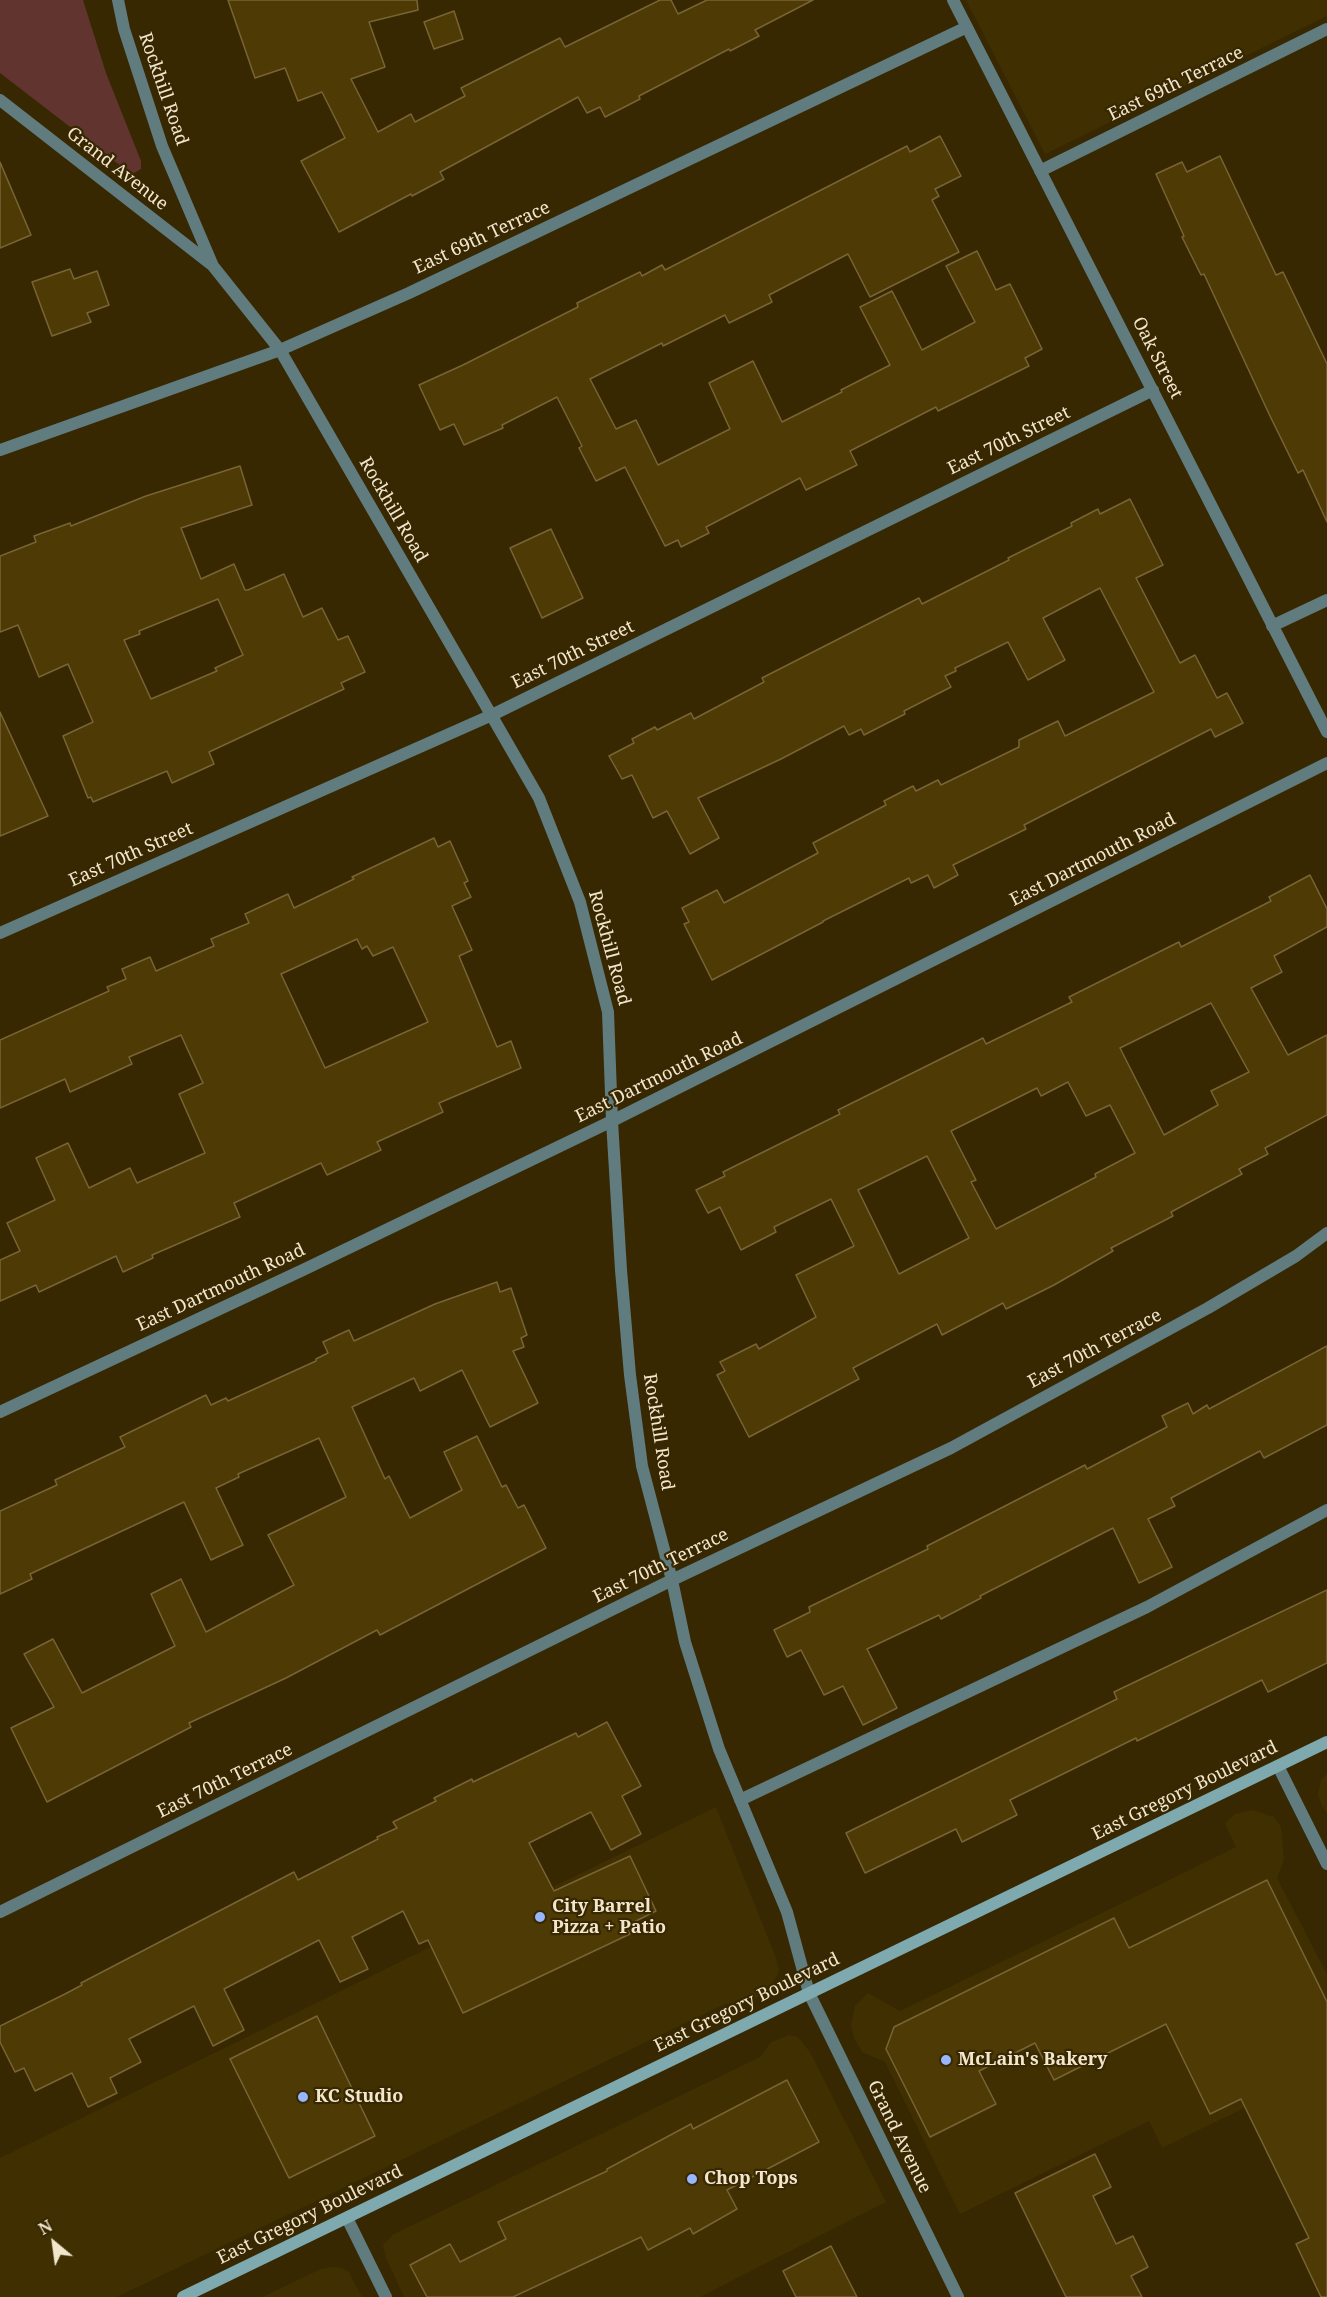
<!DOCTYPE html>
<html>
<head>
<meta charset="utf-8">
<style>
	body { margin:0 }
	#map { position:relative; width:1327px; height:2297px; overflow:hidden; background:#372802; font-family:"Noto Serif",serif }
	canvas { display:block }
	.north { position:absolute; left:24px; top:2213px; width:60px; height:60px; -webkit-text-stroke:4px #372802; paint-order:stroke; rotate:331deg; font-size:16px; font-weight:700; line-height:24px; text-align:center; color:#f2e6cd }
	.north::after { content:''; display:block; margin:auto; width:21px; height:27px; background:#f2e6cd; clip-path:polygon(50% 0,100% 100%,50% 72%,0 100%) }
</style>
</head>
<body>
<div id="map">
<canvas width="1327" height="2297"></canvas>
<div class="north">N</div>
</div>
<script>
const context = document.querySelector('canvas').getContext('2d');
context.lineJoin = 'round';
function fill(path, color) { context.fillStyle = color; context.fill(path, 'evenodd'); }
function trace(path, color, width, dash) { context.strokeStyle = color; context.lineWidth = width; context.lineCap = dash ? 'butt' : 'round'; context.setLineDash(dash || []); context.stroke(path); }
function label(font, color, halo, rows, align = 'center') {
  context.font = font + ' "Noto Serif",serif'; context.lineWidth = 4.5; context.setLineDash([]); context.textBaseline = 'middle'; context.strokeStyle = halo; context.fillStyle = color; for (const [text, x, y, turn = 0] of rows) {
    context.save(); context.translate(x, y); context.rotate((+turn || 0) * Math.PI / 180); context.textAlign = isNaN(turn) ? turn : align; if (halo) context.strokeText(text, 0, 0); context.fillText(text, 0, 0); context.restore();
  }
}
fill(new Path2D(`
	M 966,0 L 1327,0 L 1327,16 L 1045,154 Z
	M 1327,1774 L 1327,1813 L 1322,1806 L 1318,1795 L 1321,1780 Z
	M 716,1807 L 776,1958 L 779,1970 L 777,1976 L 766,1993 L 739,2006 L 727,2003 L 117,2297 L 0,2297 L 0,2158 Z
	M 1253,1810 L 1274,1817 L 1281,1827 L 1284,1860 L 1277,1878 L 1327,1974 L 1327,2068 L 1162,2148 L 1149,2121 L 960,2214 L 885,2062 L 862,2052 L 854,2038 L 851,2025 L 855,2006 L 868,1993 L 900,2011 L 1112,1908 L 1236,1847 L 1226,1826 L 1226,1822 L 1235,1814 Z
	M 789,2035 L 798,2037 L 810,2052 L 886,2202 L 700,2297 L 404,2297 L 386,2258 L 383,2245 L 392,2235 L 760,2057 L 771,2042 Z
	M 332,2267 L 342,2268 L 349,2272 L 362,2297 L 262,2297 L 321,2269 Z`), '#402f00');
fill(new Path2D(`
	M 0,0 L 83,0 L 106,73 L 141,161 L 141,169 L 134,173 L 126,170 L 0,73 Z`), '#613430');
const building = new Path2D(`
	M 228,0 L 417,0 L 418,10 L 369,22 L 385,67 L 351,79 L 378,132 L 411,114 L 415,122 L 465,96 L 461,88 L 560,38 L 565,47 L 660,0 L 671,0 L 678,14 L 707,0 L 813,0 L 755,30 L 759,36 L 730,51 L 729,49 L 639,96 L 640,99 L 605,117 L 600,107 L 587,113 L 578,97 L 440,172 L 444,179 L 412,196 L 411,194 L 339,232 L 301,161 L 345,138 L 322,92 L 298,101 L 285,68 L 255,78 Z
	M 454,11 L 463,39 L 434,49 L 424,22 Z
	M 940,136 L 961,176 L 935,189 L 939,196 L 932,200 L 959,252 L 870,297 L 848,254 L 769,295 L 772,302 L 729,323 L 725,315 L 663,346 L 662,343 L 590,379 L 616,429 L 636,420 L 658,465 L 730,429 L 709,383 L 753,361 L 782,422 L 842,392 L 841,390 L 890,365 L 860,307 L 892,291 L 922,350 L 975,322 L 946,266 L 977,251 L 996,290 L 1010,284 L 1042,349 L 1025,358 L 1029,366 L 938,411 L 936,407 L 850,451 L 857,465 L 806,490 L 800,478 L 706,527 L 709,533 L 681,547 L 678,540 L 665,546 L 625,467 L 596,481 L 579,448 L 582,446 L 557,397 L 502,425 L 503,428 L 464,445 L 454,424 L 440,430 L 419,385 L 463,365 L 578,307 L 577,303 L 640,272 L 642,276 L 662,265 L 665,270 L 907,146 L 910,152 Z
	M 1220,156 L 1276,275 L 1283,272 L 1327,364 L 1327,522 L 1303,470 L 1298,473 L 1270,416 L 1204,274 L 1201,275 L 1182,237 L 1184,236 L 1156,174 L 1182,162 L 1187,172 Z
	M 0,162 L 31,235 L 0,248 Z
	M 70,269 L 74,279 L 97,271 L 109,305 L 87,313 L 91,322 L 52,336 L 32,282 Z
	M 240,466 L 252,505 L 181,528 L 201,579 L 234,564 L 245,590 L 248,590 L 284,574 L 303,617 L 322,608 L 338,640 L 348,636 L 365,672 L 341,683 L 344,689 L 209,752 L 214,764 L 172,783 L 167,771 L 93,802 L 91,797 L 88,798 L 63,736 L 93,722 L 68,664 L 39,677 L 18,625 L 0,632 L 0,556 L 36,542 L 34,536 L 70,523 L 71,526 L 146,496 ZM 218,599 L 243,655 L 215,668 L 217,671 L 151,699 L 124,640 L 140,634 L 139,631 Z
	M 1130,499 L 1163,565 L 1136,578 L 1180,663 L 1195,655 L 1217,698 L 1227,693 L 1243,723 L 1215,737 L 1211,729 L 1024,825 L 1026,829 L 953,865 L 958,875 L 934,888 L 928,875 L 911,883 L 909,878 L 823,921 L 823,922 L 712,980 L 684,924 L 689,922 L 682,908 L 717,890 L 724,903 L 818,853 L 813,843 L 886,805 L 884,801 L 913,786 L 916,791 L 938,780 L 941,785 L 1019,747 L 1019,740 L 1058,721 L 1065,736 L 1154,692 L 1100,588 L 1043,618 L 1065,660 L 1028,680 L 1008,642 L 955,668 L 956,671 L 945,676 L 951,687 L 904,711 L 905,714 L 864,735 L 861,729 L 849,735 L 844,726 L 781,759 L 698,798 L 719,838 L 690,854 L 667,811 L 653,818 L 632,775 L 622,779 L 609,756 L 634,743 L 632,739 L 655,727 L 657,730 L 691,713 L 694,719 L 764,682 L 762,678 L 919,598 L 922,604 L 1009,560 L 1008,558 L 1072,526 L 1071,523 L 1098,509 L 1100,514 Z
	M 551,529 L 583,598 L 542,618 L 510,548 Z
	M 0,712 L 48,816 L 0,836 Z
	M 434,838 L 438,847 L 450,841 L 468,881 L 464,883 L 471,897 L 452,906 L 472,950 L 459,956 L 497,1047 L 511,1041 L 521,1068 L 439,1103 L 443,1112 L 377,1142 L 381,1150 L 327,1175 L 321,1163 L 234,1203 L 240,1217 L 152,1255 L 153,1258 L 123,1272 L 116,1256 L 39,1292 L 36,1285 L 0,1301 L 0,1260 L 20,1251 L 7,1223 L 55,1200 L 36,1158 L 68,1143 L 89,1188 L 130,1168 L 137,1183 L 205,1153 L 179,1094 L 203,1083 L 181,1035 L 129,1057 L 132,1064 L 70,1092 L 65,1079 L 0,1108 L 0,1040 L 109,991 L 107,987 L 126,979 L 122,969 L 150,957 L 156,971 L 214,946 L 211,939 L 249,923 L 245,914 L 288,894 L 294,908 L 354,879 L 352,877 ZM 357,939 L 362,949 L 367,946 L 373,956 L 393,947 L 428,1022 L 325,1068 L 281,974 Z
	M 1310,875 L 1327,909 L 1327,927 L 1274,956 L 1282,972 L 1251,988 L 1288,1055 L 1327,1035 L 1327,1115 L 1265,1148 L 1268,1154 L 1239,1169 L 1242,1174 L 1171,1212 L 1173,1216 L 1111,1248 L 1113,1251 L 1054,1285 L 1006,1309 L 1003,1303 L 942,1335 L 937,1324 L 853,1368 L 859,1379 L 749,1437 L 717,1375 L 725,1371 L 720,1362 L 756,1344 L 759,1349 L 816,1317 L 796,1275 L 854,1246 L 831,1199 L 774,1227 L 776,1232 L 741,1250 L 720,1207 L 708,1213 L 696,1190 L 725,1176 L 723,1172 L 840,1114 L 838,1110 L 983,1038 L 986,1044 L 1072,1002 L 1069,997 L 1179,942 L 1181,947 L 1271,901 L 1269,897 ZM 1211,1003 L 1249,1072 L 1211,1091 L 1218,1105 L 1164,1135 L 1120,1048 ZM 1068,1082 L 1086,1116 L 1110,1105 L 1135,1153 L 1095,1174 L 1096,1177 L 996,1229 L 971,1182 L 976,1180 L 951,1131 L 1037,1088 L 1041,1096 ZM 927,1156 L 969,1238 L 899,1274 L 858,1190 Z
	M 497,1282 L 500,1292 L 511,1288 L 527,1335 L 521,1338 L 524,1347 L 513,1351 L 538,1403 L 490,1427 L 462,1370 L 420,1391 L 414,1378 L 352,1407 L 385,1479 L 389,1476 L 410,1518 L 462,1490 L 444,1452 L 477,1436 L 502,1487 L 506,1485 L 518,1508 L 524,1505 L 546,1548 L 380,1635 L 377,1630 L 286,1678 L 189,1723 L 191,1727 L 47,1802 L 11,1728 L 54,1707 L 24,1654 L 53,1639 L 82,1693 L 175,1646 L 151,1594 L 181,1579 L 206,1632 L 294,1585 L 268,1535 L 346,1497 L 319,1438 L 238,1474 L 239,1477 L 216,1488 L 243,1545 L 211,1560 L 184,1502 L 30,1574 L 32,1579 L 0,1594 L 0,1511 L 57,1485 L 55,1480 L 125,1447 L 120,1437 L 206,1395 L 211,1405 L 226,1398 L 228,1401 L 316,1361 L 316,1359 L 328,1353 L 323,1342 L 349,1330 L 354,1341 L 435,1304 Z
	M 1327,1346 L 1327,1425 L 1264,1458 L 1260,1451 L 1171,1498 L 1175,1506 L 1148,1519 L 1172,1567 L 1139,1583 L 1113,1528 L 980,1596 L 981,1598 L 941,1619 L 939,1615 L 867,1649 L 897,1708 L 863,1725 L 843,1686 L 824,1695 L 801,1650 L 787,1657 L 774,1630 L 810,1612 L 809,1607 L 928,1549 L 927,1546 L 1085,1465 L 1087,1469 L 1167,1427 L 1162,1416 L 1188,1403 L 1193,1414 L 1207,1405 L 1209,1409 Z
	M 1327,1590 L 1327,1663 L 1268,1692 L 1262,1680 L 1137,1741 L 1136,1738 L 1010,1800 L 1017,1815 L 962,1842 L 956,1829 L 865,1873 L 846,1833 L 1117,1699 L 1114,1692 Z
	M 607,1722 L 641,1786 L 622,1796 L 641,1834 L 611,1850 L 591,1812 L 529,1843 L 554,1891 L 630,1856 L 656,1911 L 626,1926 L 630,1934 L 463,2013 L 428,1940 L 419,1944 L 403,1911 L 352,1937 L 368,1969 L 340,1982 L 319,1940 L 224,1989 L 244,2030 L 213,2046 L 194,2006 L 129,2039 L 141,2062 L 110,2078 L 117,2093 L 88,2107 L 72,2073 L 35,2091 L 24,2068 L 15,2072 L 0,2042 L 0,2026 L 65,1994 L 82,1985 L 81,1983 L 294,1872 L 298,1880 L 378,1839 L 377,1837 L 397,1828 L 393,1822 L 436,1801 L 434,1798 L 472,1779 L 473,1782 L 576,1733 L 578,1737 Z
	M 1267,1880 L 1327,2002 L 1327,2297 L 1321,2297 L 1296,2244 L 1309,2238 L 1241,2099 L 1210,2114 L 1166,2024 L 1054,2080 L 1035,2043 L 979,2071 L 996,2104 L 930,2137 L 886,2049 L 894,2027 L 1114,1918 L 1129,1948 Z
	M 317,2016 L 375,2136 L 289,2178 L 230,2059 Z
	M 787,2080 L 819,2142 L 727,2190 L 737,2209 L 693,2234 L 690,2228 L 648,2250 L 641,2237 L 513,2297 L 427,2297 L 410,2265 L 450,2244 L 460,2262 L 506,2239 L 498,2222 L 607,2171 L 607,2169 L 691,2124 L 693,2129 Z
	M 1095,2154 L 1111,2187 L 1093,2196 L 1116,2244 L 1133,2236 L 1148,2267 L 1131,2276 L 1142,2297 L 1066,2297 L 1015,2193 Z
	M 831,2246 L 857,2297 L 796,2297 L 783,2271 Z`);
fill(building, '#4e3a05');
trace(building, '#796435', 1.5);
trace(new Path2D(`
	M 118,0 L 124,29 L 162,146 L 213,266 L 280,350 L 478,692 L 539,798 L 580,902 L 608,1012 L 612,1121 L 621,1270 L 630,1375 L 642,1466 L 672,1580 L 685,1642 L 719,1749 L 787,1912 L 809,1993 L 958,2297
	M 953,0 L 1327,732
	M 0,100 L 212,265
	M 1040,171 L 1327,29
	M 0,450 L 280,350 L 409,293 L 967,27
	M 1272,626 L 1327,600
	M 0,933 L 492,715 L 1153,390
	M 0,1412 L 305,1269 L 612,1121 L 1327,763
	M 1278,1766 L 1327,1864
	M 740,1800 L 1147,1607 L 1327,1510
	M 0,1912 L 672,1580 L 951,1448 L 1208,1308 L 1296,1256 L 1327,1233
	M 347,2218 L 386,2297`), '#607c7f', 12);
trace(new Path2D(`
	M 183,2297 L 1327,1742`), '#7da9af', 12);
for (const [x, y, r, color] of [
	[540,1917,6,"#97b6fd"],
	[946,2060,6,"#97b6fd"],
	[303,2097,6,"#97b6fd"],
	[692,2179,6,"#97b6fd"]
]) { const dot = new Path2D(); dot.arc(x, y, r, 0, 2 * Math.PI); context.fillStyle = color; context.fill(dot); trace(dot, '#372802', 2); }
label('18px', '#f2e6cd', '#372802', [
	["East 69th Terrace",1176,84,-26],
	["Rockhill Road",163,89,71],
	["Grand Avenue",117,169,38],
	["East 69th Terrace",482,238,-25],
	["Oak Street",1157,358,63],
	["East 70th Street",1009,441,-26],
	["Rockhill Road",393,510,60],
	["East 70th Street",573,655,-26],
	["East 70th Street",131,855,-24],
	["East Dartmouth Road",1093,860,-27],
	["Rockhill Road",609,948,75],
	["East Dartmouth Road",659,1078,-26],
	["East Dartmouth Road",221,1288,-25],
	["East 70th Terrace",1095,1349,-28],
	["Rockhill Road",658,1432,81],
	["East 70th Terrace",661,1566,-26],
	["East 70th Terrace",225,1781,-26],
	["East Gregory Boulevard",1185,1791,-26],
	["East Gregory Boulevard",747,2003,-26],
	["Grand Avenue",899,2137,64],
	["East Gregory Boulevard",310,2215,-26]
]);
label('bold 18px', '#f2e6cd', '#372802', [
	["City Barrel",552,1907],
	["Pizza + Patio",552,1928],
	["McLain's Bakery",958,2060],
	["KC Studio",315,2097],
	["Chop Tops",704,2179]
], 'left');
</script>
</body>
</html>
